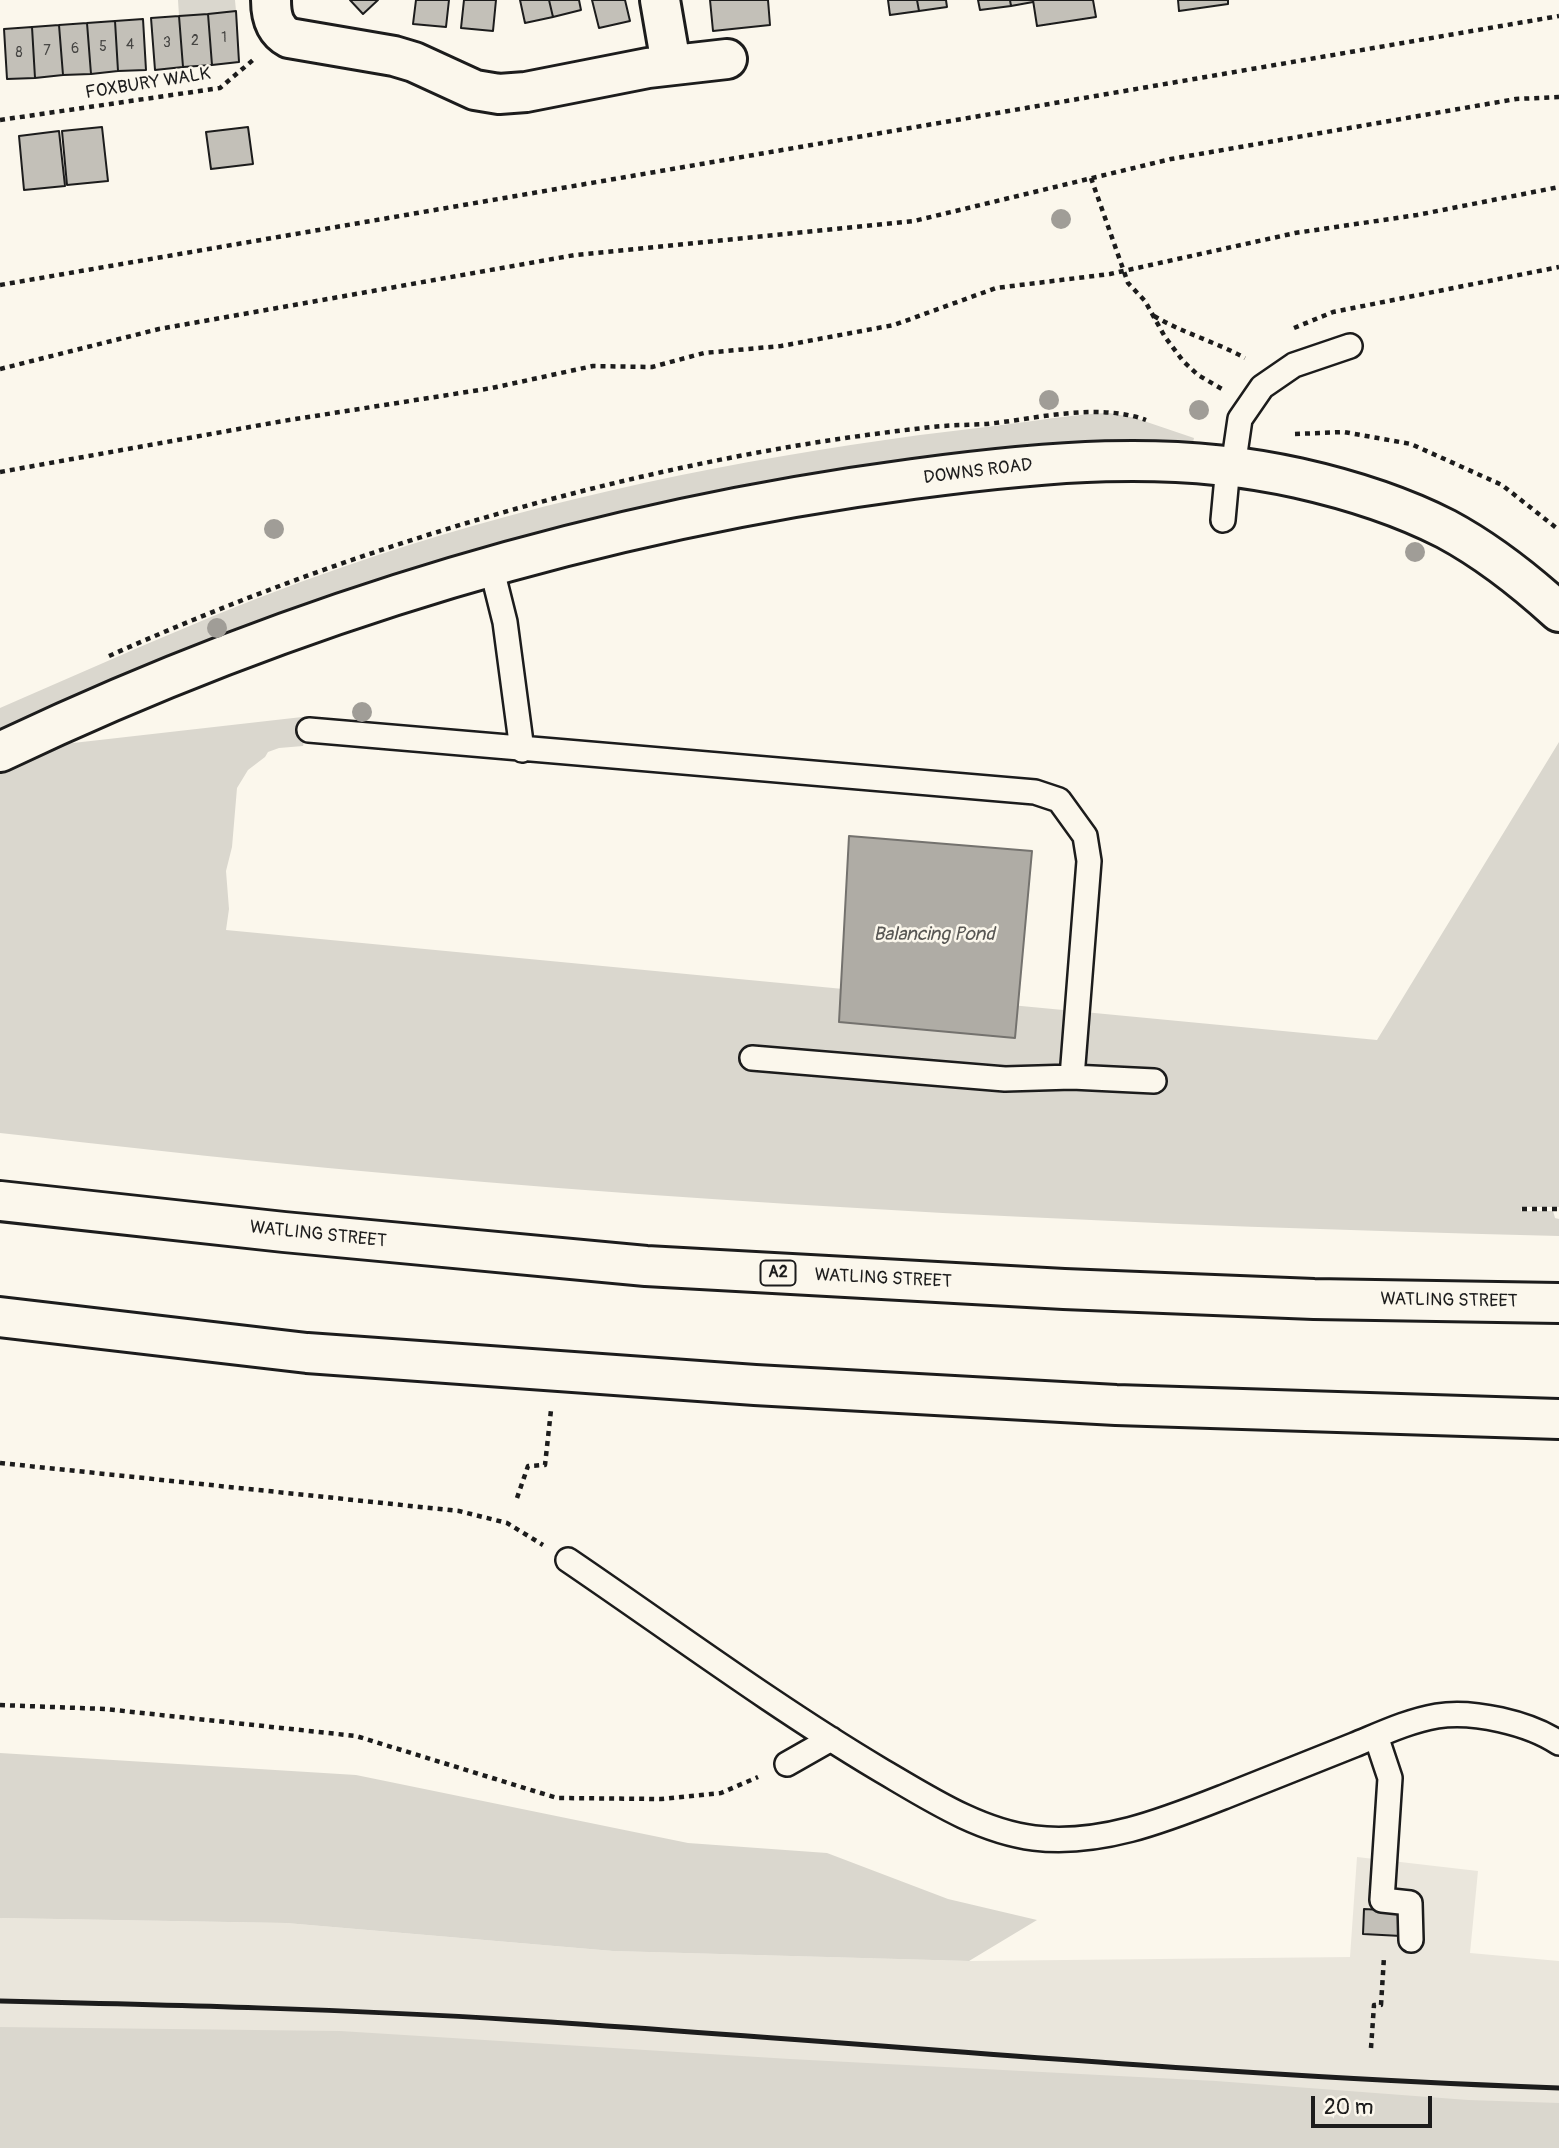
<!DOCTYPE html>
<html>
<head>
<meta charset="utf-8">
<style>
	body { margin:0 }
	#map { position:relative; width:1559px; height:2148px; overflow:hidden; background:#fbf7ec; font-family:Pangolin,sans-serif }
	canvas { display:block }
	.scale { position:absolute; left:1311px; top:2096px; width:121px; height:32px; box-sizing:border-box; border:4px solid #1c1c1c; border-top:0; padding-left:9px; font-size:21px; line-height:24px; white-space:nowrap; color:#1c1c1c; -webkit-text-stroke:5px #fbf7ec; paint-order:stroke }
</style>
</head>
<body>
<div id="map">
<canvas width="1559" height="2148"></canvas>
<div class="scale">20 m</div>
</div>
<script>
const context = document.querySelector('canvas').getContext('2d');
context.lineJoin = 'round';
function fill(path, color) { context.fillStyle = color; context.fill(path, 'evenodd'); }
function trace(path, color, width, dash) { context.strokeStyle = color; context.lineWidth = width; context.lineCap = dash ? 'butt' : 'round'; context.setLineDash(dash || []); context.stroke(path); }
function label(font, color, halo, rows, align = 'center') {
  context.font = font + ' Pangolin,sans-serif'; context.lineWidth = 5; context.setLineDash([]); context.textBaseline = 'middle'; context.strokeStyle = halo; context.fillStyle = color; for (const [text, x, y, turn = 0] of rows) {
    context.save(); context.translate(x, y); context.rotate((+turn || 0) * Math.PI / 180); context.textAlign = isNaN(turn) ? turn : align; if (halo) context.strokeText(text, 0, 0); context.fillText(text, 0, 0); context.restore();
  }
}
fill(new Path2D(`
	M 1357,1857 L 1478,1871 L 1470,1953 L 1559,1961 L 1559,2148 L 0,2148 L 0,1918 L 286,1923 L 613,1951 L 970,1961 L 1350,1957 Z`), '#eae6dc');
fill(new Path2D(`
	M 178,0 L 235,0 L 236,11 L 179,16 Z
	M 1109,413 L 1135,418 L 1194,438 L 1192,447 L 774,484 L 0,742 L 0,708 C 113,659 226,607 343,567 C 519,506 701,466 885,440 C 929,433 973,429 1017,423 C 1048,419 1078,414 1109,413 Z
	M 311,716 L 303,746 L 279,748 L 268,752 L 265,757 L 248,770 L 237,788 L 232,847 L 226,871 L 229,909 L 226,930 L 1377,1040 L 1559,742 L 1559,1207 L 1522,1207 L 1521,1211 L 1553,1211 L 1555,1218 L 1559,1219 L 1559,1236 C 1148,1226 737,1207 328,1168 C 219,1158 109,1145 0,1133 L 0,762 L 29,748 Z
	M 0,1753 L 356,1775 L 688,1843 L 827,1853 L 948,1899 L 1037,1920 L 969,1961 L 613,1951 L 286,1923 L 0,1918 Z
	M 0,2027 L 340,2031 L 790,2059 L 1216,2081 L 1468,2100 L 1559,2103 L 1559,2148 L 0,2148 Z`), '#dad7ce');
const water = new Path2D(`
	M 849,836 L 1032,851 L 1015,1038 L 839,1022 Z`);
fill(water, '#afaca5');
trace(water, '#74726e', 2);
const building = new Path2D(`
	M 350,0 L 378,0 L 363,14 Z
	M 416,0 L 449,0 L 446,27 L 413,24 Z
	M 464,0 L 496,0 L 493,31 L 461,28 Z
	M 520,0 L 549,0 L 553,17 L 525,23 Z
	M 549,0 L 579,0 L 581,10 L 553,17 Z
	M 592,0 L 625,0 L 630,21 L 599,28 Z
	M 710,0 L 768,0 L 770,25 L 713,31 Z
	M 888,0 L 917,0 L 919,11 L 890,15 Z
	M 917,0 L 946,0 L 947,7 L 919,11 Z
	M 978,0 L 1010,0 L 1011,6 L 980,10 Z
	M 1010,0 L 1033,0 L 1033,2 L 1011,6 Z
	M 1033,0 L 1093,0 L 1096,17 L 1037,26 Z
	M 1178,0 L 1228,0 L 1228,4 L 1179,11 Z
	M 236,11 L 239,62 L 212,65 L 208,14 Z
	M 208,14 L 212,65 L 183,67 L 179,16 Z
	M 179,16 L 183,67 L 155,70 L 151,18 Z
	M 143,19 L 146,70 L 118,71 L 115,21 Z
	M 115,21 L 118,71 L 91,74 L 87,23 Z
	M 87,23 L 91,74 L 63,75 L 59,25 Z
	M 59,25 L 63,75 L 35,78 L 32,27 Z
	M 32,27 L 35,78 L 7,79 L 4,29 Z
	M 102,127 L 108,181 L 67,185 L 62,131 Z
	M 248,127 L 253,164 L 211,169 L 206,132 Z
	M 59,131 L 65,186 L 24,190 L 19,136 Z
	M 1364,1909 L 1402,1911 L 1401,1936 L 1363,1934 Z`);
fill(building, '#c3c0b8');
trace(building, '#1c1c1c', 2);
const lane = new Path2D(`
	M 1233,467 L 1240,419 L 1262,387 L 1294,365 L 1350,346
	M 1223,520 L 1228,466
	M 491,566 L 505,622 L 522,750
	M 309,730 L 1035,792 L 1059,800 L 1085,836 L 1089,861 L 1072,1077
	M 752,1058 L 1005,1079 L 1072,1077 L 1154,1081
	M 568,1560 C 671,1630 772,1705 879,1769 C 927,1797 978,1831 1034,1838 C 1101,1846 1165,1820 1226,1796 C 1269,1779 1311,1762 1354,1745 C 1381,1734 1408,1721 1437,1716 C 1473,1710 1529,1723 1559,1743
	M 1376,1736 L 1390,1778 L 1382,1900 L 1410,1903 L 1411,1940
	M 787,1764 L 831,1739`);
const street = new Path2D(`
	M 271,0 C 271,16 274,30 289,38 L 394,56 L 414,62 L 475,90 L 499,94 L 526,92 L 648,68 L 727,59
	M 660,0 L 671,64
	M 0,752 C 288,615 596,521 913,479 C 1040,462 1171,449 1298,478 C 1347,489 1401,506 1446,529 C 1487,551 1525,581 1559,612`);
const highway = new Path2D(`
	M 0,1201 L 284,1232 L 646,1266 L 1064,1289 L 1314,1299 L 1559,1303
	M 0,1317 L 307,1353 L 755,1385 L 1116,1405 L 1559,1419`);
trace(lane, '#1c1c1c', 28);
trace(street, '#1c1c1c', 44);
trace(highway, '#1c1c1c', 44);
trace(new Path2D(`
	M 0,120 L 220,88 L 253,60
	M 1091,178 L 1128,283 L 1145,301 L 1165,337 L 1183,361 L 1198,375 L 1222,389
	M 0,285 L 1559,16
	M 1154,316 C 1183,333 1216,342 1245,358
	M 1294,328 L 1333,312 L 1559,267
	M 0,369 L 159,329 L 575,255 L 914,221 L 1171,159 L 1516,99 L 1559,97
	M 1295,434 L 1344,432 L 1411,444 L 1502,485 L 1559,530
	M 0,472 L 283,421 L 492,388 L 593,366 L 652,367 L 704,353 L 781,346 L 894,325 L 996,288 L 1110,274 L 1295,233 L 1417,215 L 1559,187
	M 109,656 C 319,562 541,492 766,451 C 821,441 877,433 932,427 C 950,425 968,425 986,424 C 1037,419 1096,402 1146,420
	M 1522,1209 L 1559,1209
	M 0,1463 L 459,1511 L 507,1523 L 543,1545
	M 517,1498 L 528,1466 L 545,1465 L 551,1410
	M 0,1705 L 105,1709 L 356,1736 L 557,1798 L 661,1799 L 721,1793 L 758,1777
	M 1371,2048 L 1374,2005 L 1381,2005 L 1384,1957`), '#1c1c1c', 4.5, [5, 5]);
trace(lane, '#fbf7ec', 23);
trace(street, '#fbf7ec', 38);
trace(highway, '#fbf7ec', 38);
trace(new Path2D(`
	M 0,2001 C 173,2005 345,2009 518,2020 C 865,2042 1211,2076 1559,2088`), '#1c1c1c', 5);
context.fillStyle = '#a09d97';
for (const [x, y] of [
	[1061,219],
	[1049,400],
	[1199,410],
	[274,529],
	[1415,552],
	[217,628],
	[362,712]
]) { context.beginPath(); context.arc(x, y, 10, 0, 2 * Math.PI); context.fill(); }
label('14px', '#464543', null, [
	["1",224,38],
	["2",195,41],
	["3",167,43],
	["4",130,45],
	["5",103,47],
	["6",75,49],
	["7",47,51],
	["8",19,53]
]);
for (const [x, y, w] of [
	[778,1273,35]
]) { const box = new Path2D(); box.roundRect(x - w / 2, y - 12.5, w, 25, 5); context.fillStyle = '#fbf7ec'; context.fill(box); trace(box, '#1c1c1c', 2); }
label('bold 16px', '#1c1c1c', null, [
	["A2",778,1273]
]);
label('18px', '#1c1c1c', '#fbf7ec', [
	["FOXBURY WALK",148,84,-9],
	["DOWNS ROAD",978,472,-7],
	["WATLING STREET",318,1235,6],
	["WATLING STREET",883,1279,3],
	["WATLING STREET",1449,1301,1]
]);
label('italic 19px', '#575653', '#fbf7ec', [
	["Balancing Pond",934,935]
]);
</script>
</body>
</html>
